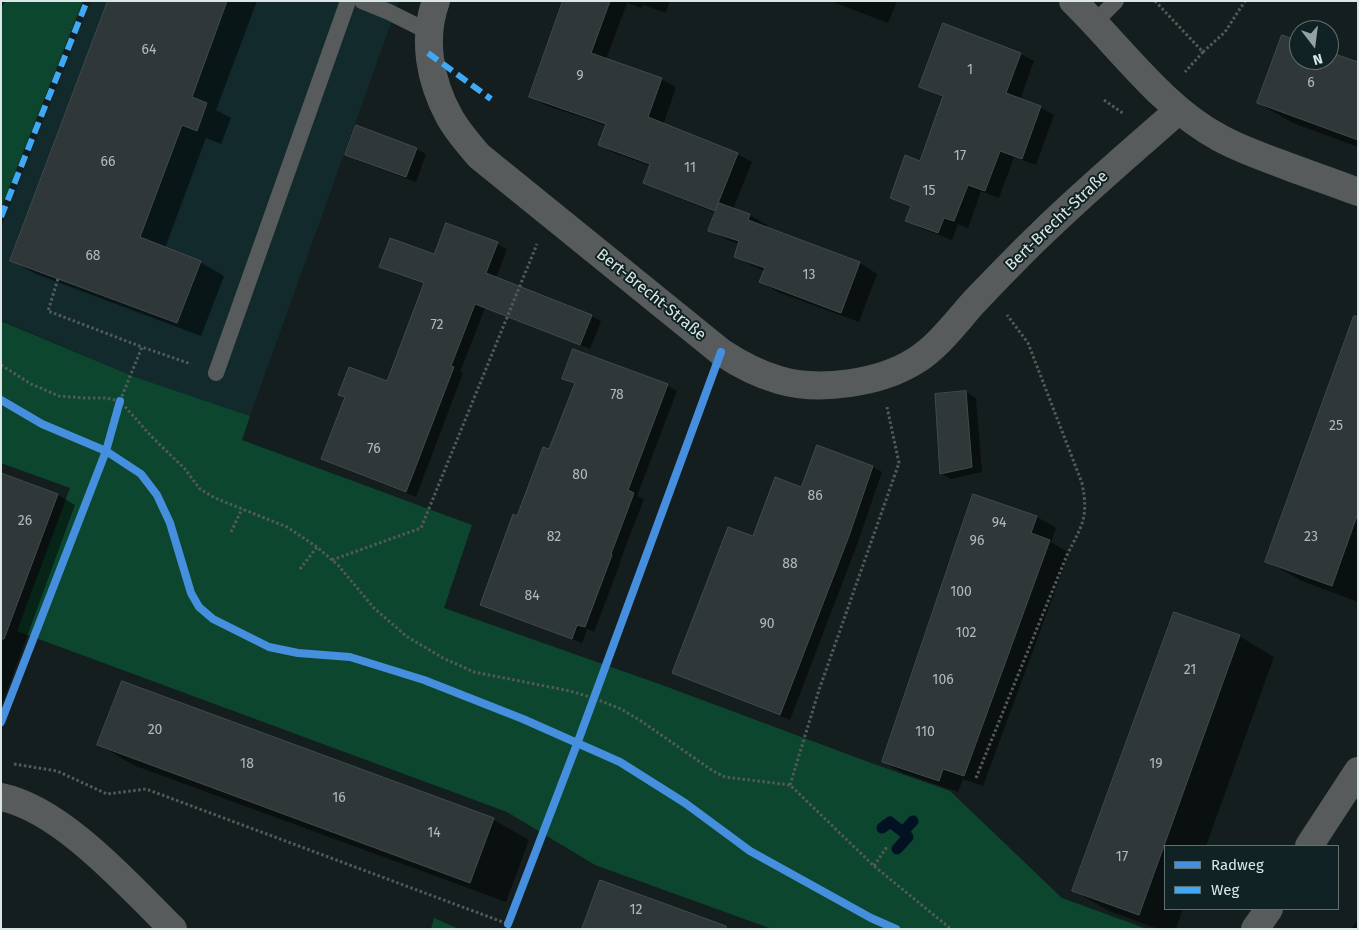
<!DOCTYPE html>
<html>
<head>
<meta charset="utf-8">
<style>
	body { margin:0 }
	#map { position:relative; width:1359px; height:930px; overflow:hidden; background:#141e1f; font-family:"Fira Sans",sans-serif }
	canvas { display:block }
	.frame { position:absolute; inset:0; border:2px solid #dbe6e6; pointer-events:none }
	.legend { position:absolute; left:1164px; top:845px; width:175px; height:65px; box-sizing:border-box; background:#102223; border:1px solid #617071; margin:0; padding:6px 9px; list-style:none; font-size:15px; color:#dbe6e6 }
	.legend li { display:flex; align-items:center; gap:10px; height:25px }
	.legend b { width:25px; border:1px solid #617071 }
	.north { position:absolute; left:1289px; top:20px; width:50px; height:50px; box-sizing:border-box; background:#102223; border:1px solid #617071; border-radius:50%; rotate:165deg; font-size:14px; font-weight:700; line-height:20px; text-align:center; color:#dbe6e6 }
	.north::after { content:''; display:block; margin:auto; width:18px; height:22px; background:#95a0a0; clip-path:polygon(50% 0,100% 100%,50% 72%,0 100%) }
</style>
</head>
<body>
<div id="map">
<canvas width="1359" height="930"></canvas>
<div class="frame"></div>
<ul class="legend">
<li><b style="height:6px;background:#468fdf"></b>Radweg</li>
<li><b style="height:6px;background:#3fa9f5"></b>Weg</li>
</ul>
<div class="north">N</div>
</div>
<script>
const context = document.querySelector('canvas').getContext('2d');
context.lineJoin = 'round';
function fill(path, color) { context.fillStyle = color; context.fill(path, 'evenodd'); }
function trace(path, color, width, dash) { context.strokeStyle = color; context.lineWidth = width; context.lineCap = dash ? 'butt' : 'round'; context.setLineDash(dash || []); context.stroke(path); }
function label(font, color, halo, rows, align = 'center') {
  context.font = font + ' "Fira Sans",sans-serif'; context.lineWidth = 4; context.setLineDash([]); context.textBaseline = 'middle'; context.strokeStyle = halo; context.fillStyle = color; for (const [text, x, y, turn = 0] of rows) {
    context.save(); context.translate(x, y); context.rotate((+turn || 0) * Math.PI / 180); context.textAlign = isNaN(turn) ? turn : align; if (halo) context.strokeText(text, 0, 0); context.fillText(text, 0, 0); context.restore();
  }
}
fill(new Path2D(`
	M 91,1 L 399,1 L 250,416 L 135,377 L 1,320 L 1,228 Z`), '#122a2c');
fill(new Path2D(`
	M 6,1 L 83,1 L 1,208 L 1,8 Z
	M 1,321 L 135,377 L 250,416 L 242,440 L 472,525 L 444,608 L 662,685 L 874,764 L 950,791 L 1062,898 L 1147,929 L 772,929 L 595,865 L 507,812 L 17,631 L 70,488 L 1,463 Z
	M 434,918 L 459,929 L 431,929 Z`), '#0c462e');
fill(new Path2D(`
	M 109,1 L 257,1 L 216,110 L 231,118 L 221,144 L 206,138 L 165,248 L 200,262 L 224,276 L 201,336 L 36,274 L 12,261 Z
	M 568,1 L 670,1 L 666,13 L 643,5 L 641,8 L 627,3 L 606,59 L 661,79 L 676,87 L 663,125 L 737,154 L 752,162 L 733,209 L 750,215 L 767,225 L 766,228 L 860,263 L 877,274 L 859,322 L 778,292 L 761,282 L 765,271 L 753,266 L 735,256 L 739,244 L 727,240 L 710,230 L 716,213 L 659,190 L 644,182 L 651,166 L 614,153 L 600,145 L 607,126 L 545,105 L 531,97 Z
	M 830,1 L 897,1 L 888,23 Z
	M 944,25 L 1021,54 L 1034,61 L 1020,100 L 1040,107 L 1054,115 L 1036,165 L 1014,157 L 999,198 L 981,191 L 968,228 L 958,224 L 952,240 L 920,228 L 906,221 L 911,207 L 891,197 L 920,162 L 944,98 L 921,87 Z
	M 1299,42 L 1299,60 L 1329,60 L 1329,53 L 1358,64 L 1358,147 L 1293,123 L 1258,103 Z
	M 416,149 L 426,154 L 416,182 L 356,160 L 346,154 Z
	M 497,244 L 507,249 L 496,278 L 591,316 L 601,321 L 590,349 L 485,308 L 460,372 L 463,373 L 416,497 L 332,464 L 322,459 L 346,398 L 340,394 L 387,383 L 424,284 L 390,272 L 381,266 Z
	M 1358,310 L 1358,602 L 1302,581 L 1266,561 Z
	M 574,350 L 668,386 L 677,391 L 637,496 L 644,499 L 620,561 L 621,561 L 594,632 L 587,629 L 582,643 L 492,610 L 482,605 L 518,518 L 550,451 L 576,384 L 564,378 Z
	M 966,392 L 976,398 L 982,472 L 951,479 L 941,474 Z
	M 818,447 L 873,467 L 882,472 L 858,542 L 790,720 L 684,678 L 674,673 L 802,488 Z
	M 2,474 L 58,495 L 75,505 L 2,705 Z
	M 1037,517 L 1056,528 L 1051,542 L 1069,553 L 983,786 L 963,779 L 958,792 L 903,773 L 883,762 Z
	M 1239,636 L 1274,657 L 1206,846 L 1165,846 L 1165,909 L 1183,909 L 1176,929 L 1158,929 L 1109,911 L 1074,891 Z
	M 122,683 L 494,820 L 529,840 L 506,902 L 133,765 L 98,744 Z
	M 1358,919 L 1358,929 L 1351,929 Z`), '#0007');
trace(new Path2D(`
	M 882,828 L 890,822 L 903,832
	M 897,849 L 908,837 L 903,832 L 913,821`), '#021223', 11);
const building = new Path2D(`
	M 108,1 L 227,1 L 192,97 L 207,103 L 197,131 L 182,125 L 140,237 L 201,261 L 177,323 L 10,261 Z
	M 563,1 L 610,1 L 591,53 L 662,78 L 648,117 L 738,153 L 715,211 L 643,183 L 650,164 L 598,145 L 606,124 L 529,97 Z
	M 943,23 L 1021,53 L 1006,93 L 1041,106 L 1022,159 L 1000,151 L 985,191 L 968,185 L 954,221 L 944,218 L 938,233 L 905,221 L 911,206 L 890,198 L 905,155 L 920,161 L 943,96 L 919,87 Z
	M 1282,35 L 1299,41 L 1299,60 L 1329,60 L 1329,52 L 1358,62 L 1358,140 L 1257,103 Z
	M 356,125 L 417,148 L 406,177 L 345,155 Z
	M 719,203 L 750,214 L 748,220 L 860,262 L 841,313 L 759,282 L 765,268 L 734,257 L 739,241 L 708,231 Z
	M 446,223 L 498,242 L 486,273 L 592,315 L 580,345 L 475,304 L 451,366 L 454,367 L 406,492 L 321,459 L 345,397 L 338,395 L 349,367 L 387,381 L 424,283 L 379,267 L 390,238 L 434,254 Z
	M 1354,316 L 1358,316 L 1358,513 L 1332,586 L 1265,562 Z
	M 573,349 L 668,384 L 628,490 L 634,493 L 611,554 L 612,555 L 585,627 L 577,625 L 572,639 L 480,605 L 513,514 L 517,516 L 543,447 L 549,449 L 575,383 L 562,379 Z
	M 966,391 L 972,467 L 940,474 L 935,394 Z
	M 817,445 L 873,466 L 849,536 L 780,715 L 672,673 L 728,527 L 753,536 L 775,477 L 801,487 Z
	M 1,473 L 58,494 L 4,639 L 1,639 Z
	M 973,494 L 1037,516 L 1031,533 L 1050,540 L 964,776 L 943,769 L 939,781 L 882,762 Z
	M 1174,612 L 1240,635 L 1139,915 L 1072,891 Z
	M 122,681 L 494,818 L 470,883 L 97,745 Z
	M 600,880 L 726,926 L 726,929 L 582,929 Z`);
fill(building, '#303739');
trace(building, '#424a4c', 1);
trace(new Path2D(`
	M 1155,1 L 1203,52 L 1185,72
	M 1203,52 L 1225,32 L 1245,1
	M 1104,100 L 1124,114
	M 58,279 L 48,311 L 142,347
	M 1,365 L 31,384 L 59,396 L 84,398 L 105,398 L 120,401 L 152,437 L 185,469 L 200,489 L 215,498 L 287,527 L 317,547 L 338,565 L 374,608 L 406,636 L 443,658 L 474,672 L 570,691 L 593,698 L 621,709 L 641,721 L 713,771 L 725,777 L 790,785 L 874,866 L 951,929
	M 120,401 L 142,347 L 191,364
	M 231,532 L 242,509
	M 332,560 L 421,528 L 537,244
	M 300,569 L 317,547
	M 14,764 L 57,771 L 107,794 L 146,789 L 508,924 L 506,929
	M 976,778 L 1067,555 C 1082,525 1089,518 1082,483 L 1028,343 L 1007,315
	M 790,785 L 819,690 L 899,463 L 887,407
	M 874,866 L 888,845`), '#545959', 3, [2.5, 2.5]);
trace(new Path2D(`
	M 362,1 L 389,12 L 429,32
	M 1095,22 L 1116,1
	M 216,373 L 348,1`), '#585b5b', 16);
trace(new Path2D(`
	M 436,1 C 422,39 430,81 449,116 C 457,131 468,143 479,156 L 721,352 C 739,364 758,374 779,380 C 819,392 880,383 915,361 C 938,347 956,322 974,302 C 996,279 1018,256 1041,234 C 1085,191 1132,151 1179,110
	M 1073,1 C 1119,46 1163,108 1220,138 C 1238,148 1260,156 1279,163 C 1305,173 1332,182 1358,192
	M 1,797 C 63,810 129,886 173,929
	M 1309,846 L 1358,771
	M 1255,929 L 1269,909`), '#585b5b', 28);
trace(new Path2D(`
	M 428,53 L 491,99
	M 1,217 L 87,1`), '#3fa9f5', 6, [12, 6]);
trace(new Path2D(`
	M 1,400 L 42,424 L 106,451 L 141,474 L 157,495 L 170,523 L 191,593 L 199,607 L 213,619 L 269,647 L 298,653 L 350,657 L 424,680 L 523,719 L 620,762 L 685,803 L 750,851 L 871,918 L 896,929
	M 1,722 L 106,451 L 120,401
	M 508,924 L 577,744 L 721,352`), '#468fdf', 8);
label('14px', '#b0babb', null, [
	["64",149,50],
	["1",970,70],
	["9",580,76],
	["6",1311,83],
	["17",960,156],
	["66",108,162],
	["11",690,168],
	["15",929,191],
	["68",93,256],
	["13",809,275],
	["72",437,325],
	["78",617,395],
	["25",1336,426],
	["76",374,449],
	["80",580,475],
	["86",815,496],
	["26",25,521],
	["94",999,523],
	["82",554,537],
	["23",1311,537],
	["96",977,541],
	["88",790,564],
	["100",961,592],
	["84",532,596],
	["90",767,624],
	["102",966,633],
	["21",1190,670],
	["106",943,680],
	["20",155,730],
	["110",925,732],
	["18",247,764],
	["19",1156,764],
	["16",339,798],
	["14",434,833],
	["17",1122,857],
	["12",636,910]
]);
label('16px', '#dbe6e6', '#102223', [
	["Bert-Brecht-Straße",1057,221,-44],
	["Bert-Brecht-Straße",651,295,39]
]);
</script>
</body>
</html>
